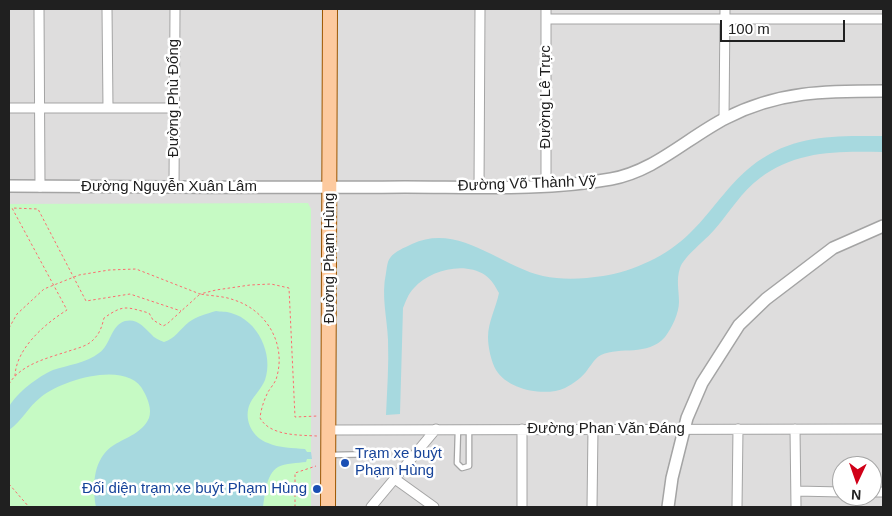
<!DOCTYPE html>
<html>
<head>
<meta charset="utf-8">
<style>
	body { margin:0 }
	#map { position:relative; width:892px; height:516px; overflow:hidden; background:#f1ece7; font-family:Arial,sans-serif }
	canvas { display:block }
	.frame { position:absolute; inset:0; border:10px solid #202020; pointer-events:none }
	.north { position:absolute; left:832px; top:456px; width:50px; height:50px; box-sizing:border-box; background:#fff; border:1px solid #a6a6a6; border-radius:50%; rotate:183deg; font-size:14px; font-weight:700; line-height:20px; text-align:center; color:#202020 }
	.north::after { content:''; display:block; margin:auto; width:18px; height:22px; background:#d00018; clip-path:polygon(50% 0,100% 100%,50% 72%,0 100%) }
	.scale { position:absolute; left:720px; top:20px; width:125px; height:22px; box-sizing:border-box; border:2px solid #202020; border-top:0; padding-left:6px; font-size:15px; line-height:18px; white-space:nowrap; color:#202020; -webkit-text-stroke:4px #fff; paint-order:stroke }
</style>
</head>
<body>
<div id="map">
<canvas width="892" height="516"></canvas>
<div class="frame"></div>
<div class="north">N</div>
<div class="scale">100 m</div>
</div>
<script>
const context = document.querySelector('canvas').getContext('2d');
context.lineJoin = 'round';
function fill(path, color) { context.fillStyle = color; context.fill(path, 'evenodd'); }
function trace(path, color, width, dash) { context.strokeStyle = color; context.lineWidth = width; context.lineCap = dash ? 'butt' : 'round'; context.setLineDash(dash || []); context.stroke(path); }
function label(font, color, halo, rows, align = 'center') {
  context.font = font + ' Arial,sans-serif'; context.lineWidth = 5; context.setLineDash([]); context.textBaseline = 'middle'; context.strokeStyle = halo; context.fillStyle = color; for (const [text, x, y, turn = 0] of rows) {
    context.save(); context.translate(x, y); context.rotate((+turn || 0) * Math.PI / 180); context.textAlign = isNaN(turn) ? turn : align; if (halo) context.strokeText(text, 0, 0); context.fillText(text, 0, 0); context.restore();
  }
}
fill(new Path2D(`
	M 9,9 L 883,9 L 883,507 L 9,507 ZM 842,466 L 872,466 L 872,496 L 842,496 Z`), '#dedddd');
fill(new Path2D(`
	M 308,203 L 311,209 L 311,507 L 9,507 L 9,204 Z`), '#c6fac4');
fill(new Path2D(`
	M 883,136 L 883,152 C 840,151 796,150 760,178 C 741,192 730,212 715,229 C 706,240 684,256 680,268 C 676,280 679,290 679,302 C 679,313 672,328 665,337 C 647,357 621,346 601,355 C 595,358 592,364 588,369 C 583,377 573,384 565,388 C 545,397 508,390 496,370 C 491,361 488,347 488,337 C 488,322 496,308 499,293 C 495,286 492,280 485,275 C 463,261 429,271 414,288 C 408,294 406,301 403,308 L 400,414 L 386,415 C 387,390 389,365 388,340 C 387,317 381,296 386,273 C 387,268 387,262 390,258 C 395,251 404,248 412,244 C 458,222 500,266 543,276 C 562,280 583,279 603,276 C 634,271 667,256 690,233 C 716,208 731,178 763,158 C 800,134 841,136 883,136 Z
	M 216,311 C 220,312 226,311 231,313 C 258,320 274,355 265,380 C 261,390 252,397 249,406 C 244,421 253,438 268,443 C 279,448 293,448 305,449 L 307,452 L 311,452 L 312,459 L 307,459 L 306,462 C 298,463 285,463 278,467 C 266,474 265,495 263,507 L 96,507 C 92,486 93,458 114,445 C 127,437 142,433 149,418 C 152,410 148,399 144,392 C 129,359 62,380 41,397 C 28,407 22,421 9,430 C 9,424 7,413 9,407 C 16,393 39,376 53,370 C 68,365 86,363 99,353 C 111,345 110,326 125,321 C 137,318 144,327 151,334 C 154,338 159,340 164,342 C 175,339 180,329 189,322 C 197,316 206,314 216,311 Z`), '#a7d9df');
const service = new Path2D(`
	M 458,429 L 457,463 L 462,468 L 469,466 L 469,429
	M 329,455 L 380,454`);
const minor = new Path2D(`
	M 39,9 L 40,187
	M 107,9 L 108,108
	M 546,9 L 546,186
	M 546,19 L 883,19
	M 9,108 L 174,108
	M 724,119 L 725,9
	M 174,187 L 175,9
	M 479,187 L 480,9
	M 795,429 L 796,507
	M 329,430 L 883,429
	M 395,479 L 434,507
	M 796,491 L 842,492
	M 872,492 L 883,492
	M 371,507 L 436,429
	M 522,507 L 522,429
	M 592,507 L 593,429
	M 737,507 L 738,429`);
const tertiary = new Path2D(`
	M 9,186 C 141,187 273,188 405,187 C 473,187 544,191 611,179 C 655,171 687,138 726,118 C 779,91 825,91 883,91
	M 668,507 L 672,478 L 687,418 L 702,383 L 739,325 L 766,299 L 833,248 L 883,226`);
const primary = new Path2D(`
	M 328,507 L 330,9`);
trace(service, '#a4a4a4', 7);
trace(minor, '#a4a4a4', 11);
trace(tertiary, '#a4a4a4', 14);
trace(primary, '#9c5600', 16);
trace(new Path2D(`
	M 9,328 L 17,314 L 44,289 L 79,275 L 109,270 L 136,269 L 200,294 L 216,290 L 250,285 L 271,284 L 289,288 L 295,417 L 318,416
	M 15,376 C 16,348 46,323 67,310 L 12,208 L 38,209 L 86,301 L 130,294 L 181,311
	M 9,384 C 21,364 48,358 69,351 C 78,348 88,346 94,339 C 100,333 102,326 104,318 C 124,304 126,307 149,313 L 153,320 L 163,326 L 167,324 L 200,294 C 211,296 224,296 234,300 C 266,310 286,343 277,376 C 276,382 271,387 268,392 C 264,400 261,409 260,418 C 270,436 299,435 317,436
	M 9,484 L 29,507
	M 295,507 L 295,473 L 316,466`), '#fc6d6f', 1, [2.5, 2.5]);
trace(service, '#fff', 4.5);
trace(minor, '#fff', 9);
trace(tertiary, '#fff', 11);
trace(primary, '#fdca9f', 14);
for (const [x, y, r, color] of [
	[345,463,5,"#1a4fb4"],
	[317,489,5,"#1a4fb4"]
]) { const dot = new Path2D(); dot.arc(x, y, r, 0, 2 * Math.PI); context.fillStyle = color; context.fill(dot); trace(dot, '#fff', 2); }
label('15px', '#202020', '#fff', [
	["Đường Lê Trực",546,97,-90],
	["Đường Phù Đổng",174,98,-90],
	["Đường Võ Thành Vỹ",527,184,-2],
	["Đường Nguyễn Xuân Lâm",169,187],
	["Đường Phạm Hùng",330,258,-90],
	["Đường Phan Văn Đáng",606,429]
]);
label('15px', '#164399', '#fff', [
	["Trạm xe buýt",355,454],
	["Phạm Hùng",355,471],
	["Đối diện trạm xe buýt Phạm Hùng",307,489,"right"]
], 'left');
</script>
</body>
</html>
